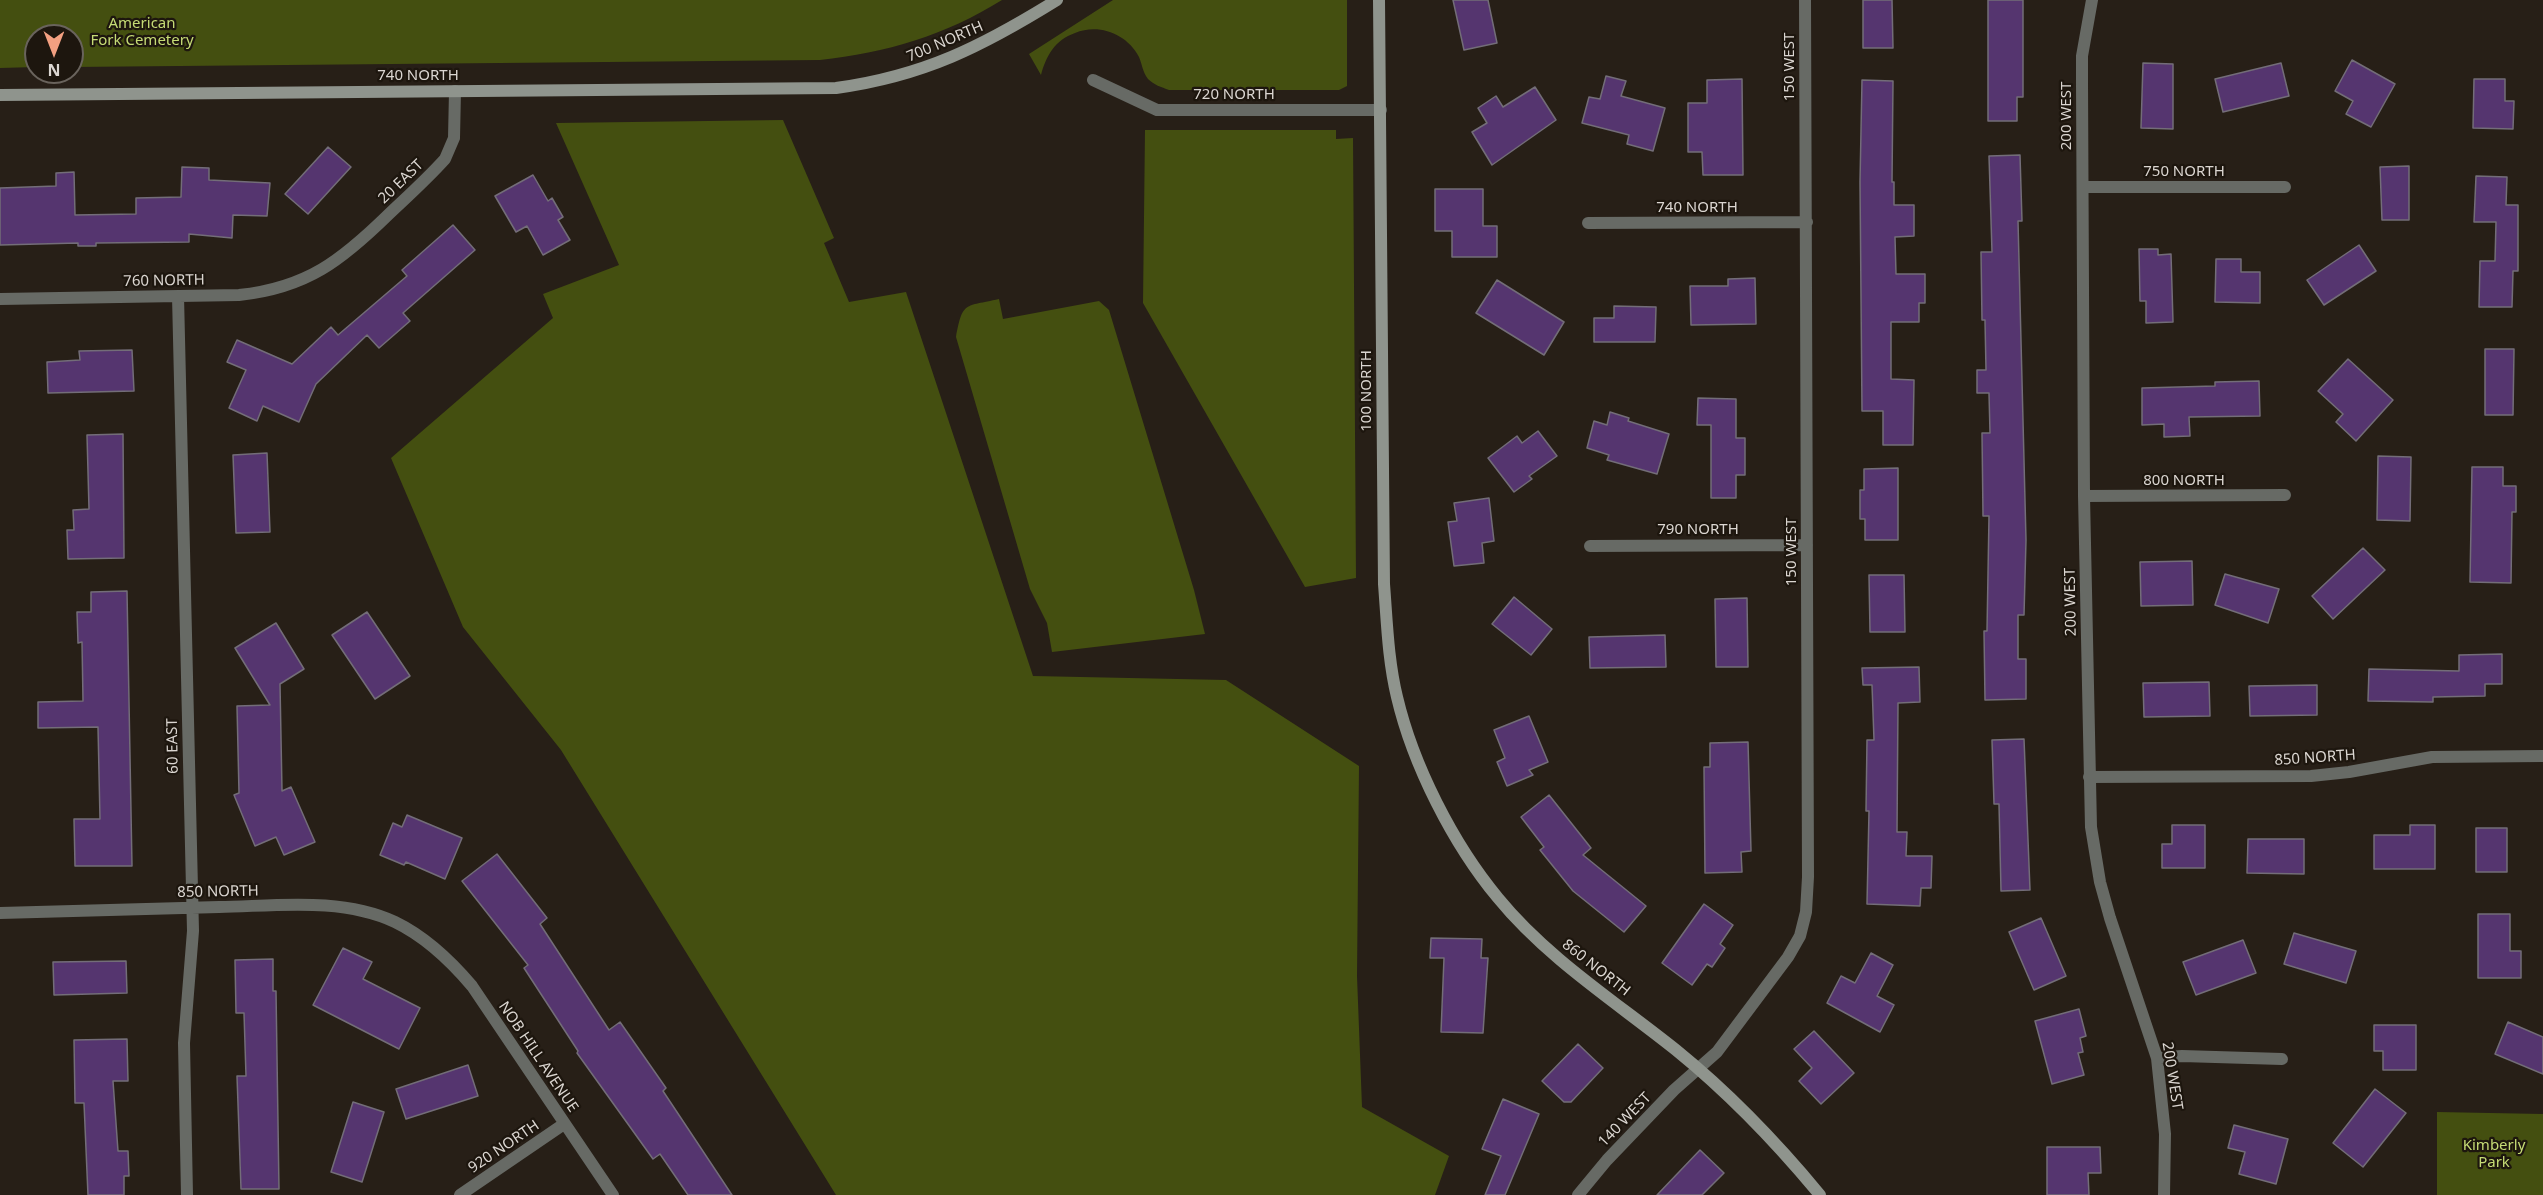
<!DOCTYPE html>
<html>
<head>
<meta charset="utf-8">
<style>
	body { margin:0 }
	#map { position:relative; width:2543px; height:1195px; overflow:hidden; background:#271f17; font-family:"Noto Sans",sans-serif }
	canvas { display:block }
	.north { position:absolute; left:24px; top:24px; width:60px; height:60px; box-sizing:border-box; background:#1d160e; border:2px solid #69635c; border-radius:50%; rotate:180deg; font-size:16px; font-weight:700; line-height:24px; text-align:center; color:#dbd6d1 }
	.north::after { content:''; display:block; margin:auto; width:21px; height:27px; background:#f3a081; clip-path:polygon(50% 0,100% 100%,50% 72%,0 100%) }
</style>
</head>
<body>
<div id="map">
<canvas width="2543" height="1195"></canvas>
<div class="north">N</div>
</div>
<script>
const context = document.querySelector('canvas').getContext('2d');
context.lineJoin = 'round';
function fill(path, color) { context.fillStyle = color; context.fill(path, 'evenodd'); }
function trace(path, color, width, dash) { context.strokeStyle = color; context.lineWidth = width; context.lineCap = dash ? 'butt' : 'round'; context.setLineDash(dash || []); context.stroke(path); }
function label(font, color, halo, rows, align = 'center') {
  context.font = font + ' "Noto Sans",sans-serif'; context.lineWidth = 4.5; context.setLineDash([]); context.textBaseline = 'middle'; context.strokeStyle = halo; context.fillStyle = color; for (const [text, x, y, turn = 0] of rows) {
    context.save(); context.translate(x, y); context.rotate((+turn || 0) * Math.PI / 180); context.textAlign = isNaN(turn) ? turn : align; if (halo) context.strokeText(text, 0, 0); context.fillText(text, 0, 0); context.restore();
  }
}
fill(new Path2D(`
	M 0,0 L 1002,0 C 946,35 886,53 820,60 L 72,67 L 72,36 L 36,36 L 36,67 L 0,68 Z
	M 1113,0 L 1347,0 L 1347,86 L 1339,90 L 1169,90 C 1161,87 1154,85 1148,79 C 1143,73 1142,64 1139,57 C 1127,34 1099,23 1075,33 C 1055,40 1046,56 1041,75 L 1029,54 Z
	M 783,120 L 834,238 L 824,243 L 849,302 L 906,292 L 1033,676 L 1226,680 L 1359,766 L 1357,976 L 1362,1107 L 1449,1156 L 1435,1195 L 836,1195 L 561,750 L 463,627 L 391,458 L 553,318 L 543,294 L 619,265 L 556,123 Z
	M 1145,130 L 1336,130 L 1336,139 L 1353,138 L 1356,578 L 1305,587 L 1143,303 Z
	M 999,299 L 1003,319 L 1099,301 L 1109,310 L 1194,590 L 1205,634 L 1052,652 L 1047,623 L 1030,589 L 956,337 C 963,301 964,307 999,299 Z
	M 2437,1112 L 2543,1114 L 2543,1195 L 2437,1195 Z`), '#444f10');
const building = new Path2D(`
	M 1453,0 L 1488,0 L 1497,43 L 1464,50 Z
	M 1863,0 L 1892,0 L 1893,48 L 1863,48 Z
	M 1988,0 L 2023,0 L 2023,97 L 2017,97 L 2017,121 L 1988,121 Z
	M 2352,60 L 2395,84 L 2371,127 L 2346,114 L 2353,101 L 2335,91 Z
	M 2143,63 L 2173,64 L 2173,129 L 2141,128 Z
	M 2281,63 L 2289,96 L 2223,112 L 2215,79 Z
	M 1606,76 L 1626,81 L 1621,96 L 1665,108 L 1653,151 L 1627,144 L 1629,135 L 1582,123 L 1589,97 L 1600,99 Z
	M 1742,79 L 1743,175 L 1703,175 L 1702,152 L 1688,152 L 1688,103 L 1707,103 L 1707,80 Z
	M 2474,79 L 2505,79 L 2505,101 L 2514,101 L 2513,129 L 2473,128 Z
	M 1862,80 L 1893,81 L 1892,182 L 1894,182 L 1894,205 L 1914,205 L 1914,236 L 1895,237 L 1896,274 L 1925,274 L 1925,303 L 1919,303 L 1919,322 L 1891,322 L 1891,379 L 1914,380 L 1913,445 L 1883,445 L 1883,411 L 1862,411 L 1860,182 Z
	M 1535,87 L 1556,120 L 1492,165 L 1472,132 L 1487,123 L 1478,108 L 1496,96 L 1503,107 Z
	M 328,147 L 351,167 L 308,214 L 285,194 Z
	M 2020,155 L 2022,221 L 2018,221 L 2026,540 L 2024,615 L 2018,615 L 2018,659 L 2026,659 L 2026,699 L 1985,700 L 1984,631 L 1987,631 L 1989,516 L 1983,516 L 1982,433 L 1990,433 L 1989,393 L 1977,393 L 1977,370 L 1986,370 L 1985,320 L 1982,320 L 1981,252 L 1992,252 L 1989,156 Z
	M 2409,166 L 2409,220 L 2382,220 L 2380,167 Z
	M 182,167 L 209,168 L 209,180 L 270,183 L 267,216 L 233,215 L 232,238 L 189,234 L 189,242 L 96,243 L 96,246 L 78,246 L 78,243 L 0,245 L 0,188 L 56,186 L 56,173 L 74,172 L 75,215 L 136,214 L 136,198 L 181,197 Z
	M 533,175 L 548,201 L 552,198 L 563,217 L 558,220 L 570,240 L 543,255 L 527,226 L 516,232 L 495,196 Z
	M 2476,176 L 2507,177 L 2506,205 L 2518,205 L 2518,271 L 2513,271 L 2512,307 L 2479,307 L 2480,261 L 2495,261 L 2496,222 L 2474,222 Z
	M 1435,189 L 1483,189 L 1483,226 L 1497,226 L 1497,257 L 1452,257 L 1452,231 L 1435,231 Z
	M 453,225 L 475,250 L 403,313 L 410,321 L 379,348 L 367,335 L 316,384 L 299,422 L 263,406 L 257,421 L 229,408 L 246,370 L 227,362 L 237,340 L 292,364 L 331,327 L 338,335 L 407,276 L 402,270 Z
	M 2359,245 L 2376,271 L 2324,305 L 2307,280 Z
	M 2139,249 L 2158,249 L 2158,255 L 2171,254 L 2173,322 L 2146,323 L 2146,301 L 2140,301 Z
	M 2216,259 L 2241,259 L 2241,272 L 2260,272 L 2260,303 L 2215,302 Z
	M 1755,278 L 1756,324 L 1691,325 L 1690,286 L 1728,286 L 1728,279 Z
	M 1497,280 L 1564,322 L 1544,355 L 1476,313 Z
	M 1614,306 L 1656,307 L 1655,342 L 1594,342 L 1594,318 L 1614,318 Z
	M 2485,349 L 2514,349 L 2513,415 L 2485,415 Z
	M 132,350 L 134,391 L 48,393 L 47,362 L 80,360 L 79,351 Z
	M 2348,359 L 2393,400 L 2356,441 L 2336,422 L 2343,414 L 2318,391 Z
	M 2259,381 L 2260,416 L 2189,417 L 2190,436 L 2164,437 L 2164,424 L 2142,425 L 2142,388 L 2215,386 L 2215,382 Z
	M 1698,398 L 1736,399 L 1736,438 L 1745,438 L 1745,475 L 1736,475 L 1736,498 L 1711,498 L 1711,425 L 1697,425 Z
	M 1610,412 L 1629,418 L 1628,421 L 1669,434 L 1657,474 L 1607,460 L 1609,455 L 1587,448 L 1594,421 L 1607,425 Z
	M 1538,431 L 1557,456 L 1529,476 L 1532,479 L 1514,492 L 1488,458 L 1517,436 L 1522,443 Z
	M 123,434 L 124,558 L 68,559 L 67,530 L 74,530 L 73,510 L 89,509 L 87,435 Z
	M 267,453 L 270,532 L 236,533 L 233,455 Z
	M 2378,456 L 2411,457 L 2410,521 L 2377,520 Z
	M 2472,467 L 2503,467 L 2503,486 L 2516,486 L 2516,512 L 2512,512 L 2511,583 L 2470,582 Z
	M 1898,468 L 1898,540 L 1865,540 L 1865,519 L 1860,519 L 1860,490 L 1864,490 L 1864,469 Z
	M 1489,498 L 1494,541 L 1482,543 L 1484,563 L 1454,566 L 1448,522 L 1457,521 L 1454,503 Z
	M 2363,548 L 2385,570 L 2333,619 L 2312,596 Z
	M 2192,561 L 2193,605 L 2141,606 L 2140,562 Z
	M 2225,574 L 2279,589 L 2268,623 L 2215,605 Z
	M 1869,575 L 1904,575 L 1905,632 L 1870,632 Z
	M 127,591 L 132,866 L 75,866 L 74,819 L 100,819 L 98,727 L 38,728 L 38,702 L 83,701 L 82,642 L 78,643 L 77,612 L 91,612 L 91,592 Z
	M 1514,597 L 1552,629 L 1531,655 L 1492,624 Z
	M 1747,598 L 1748,667 L 1716,667 L 1715,599 Z
	M 367,612 L 410,676 L 375,699 L 332,635 Z
	M 276,623 L 304,669 L 280,684 L 282,791 L 291,787 L 315,842 L 284,855 L 276,837 L 255,846 L 234,795 L 239,793 L 237,706 L 270,705 L 235,648 Z
	M 1665,635 L 1666,667 L 1590,668 L 1589,637 Z
	M 2502,654 L 2502,684 L 2485,684 L 2485,696 L 2433,697 L 2433,702 L 2368,701 L 2369,669 L 2459,671 L 2459,655 Z
	M 1919,667 L 1920,702 L 1898,703 L 1897,832 L 1907,832 L 1906,856 L 1932,856 L 1931,888 L 1921,888 L 1920,906 L 1867,904 L 1869,811 L 1866,811 L 1867,740 L 1874,740 L 1872,685 L 1863,685 L 1862,668 Z
	M 2209,682 L 2210,716 L 2144,717 L 2143,683 Z
	M 2317,685 L 2317,715 L 2250,716 L 2249,686 Z
	M 1529,716 L 1548,762 L 1529,770 L 1533,775 L 1507,786 L 1497,762 L 1505,758 L 1494,730 Z
	M 2024,739 L 2030,890 L 2001,891 L 1999,804 L 1994,804 L 1992,740 Z
	M 1748,742 L 1751,851 L 1741,852 L 1742,872 L 1705,873 L 1704,767 L 1710,767 L 1710,743 Z
	M 1549,795 L 1591,848 L 1583,855 L 1646,906 L 1624,932 L 1573,891 L 1540,850 L 1544,847 L 1521,817 Z
	M 407,815 L 462,838 L 445,879 L 406,862 L 404,865 L 380,855 L 393,823 L 402,827 Z
	M 2172,825 L 2205,825 L 2205,868 L 2162,868 L 2162,844 L 2172,844 Z
	M 2410,825 L 2435,825 L 2435,869 L 2374,869 L 2374,835 L 2410,835 Z
	M 2476,828 L 2507,828 L 2507,872 L 2476,872 Z
	M 2248,839 L 2304,839 L 2304,874 L 2247,873 Z
	M 497,854 L 547,918 L 540,924 L 609,1030 L 620,1022 L 666,1088 L 663,1091 L 732,1195 L 688,1195 L 660,1154 L 653,1159 L 577,1053 L 578,1051 L 524,968 L 528,965 L 462,881 Z
	M 1704,904 L 1733,925 L 1720,944 L 1725,948 L 1712,967 L 1707,964 L 1692,985 L 1662,963 Z
	M 2478,914 L 2510,914 L 2510,951 L 2521,951 L 2521,978 L 2478,978 Z
	M 2041,918 L 2066,976 L 2034,990 L 2009,932 Z
	M 2294,933 L 2356,951 L 2346,983 L 2284,964 Z
	M 1431,938 L 1482,939 L 1481,958 L 1488,958 L 1483,1033 L 1441,1032 L 1444,958 L 1430,958 Z
	M 2243,940 L 2256,973 L 2196,995 L 2183,962 Z
	M 343,948 L 372,962 L 363,979 L 420,1008 L 399,1049 L 313,1005 Z
	M 1871,953 L 1893,965 L 1877,996 L 1894,1005 L 1880,1032 L 1827,1003 L 1841,976 L 1855,983 Z
	M 273,959 L 273,991 L 276,991 L 279,1189 L 241,1189 L 237,1076 L 246,1076 L 244,1013 L 236,1013 L 235,960 Z
	M 126,961 L 127,993 L 54,995 L 53,962 Z
	M 2079,1009 L 2086,1036 L 2080,1038 L 2083,1052 L 2078,1053 L 2084,1075 L 2052,1084 L 2035,1021 Z
	M 2508,1022 L 2543,1037 L 2543,1074 L 2495,1054 Z
	M 2374,1025 L 2416,1025 L 2416,1070 L 2383,1070 L 2383,1051 L 2374,1051 Z
	M 1814,1031 L 1854,1073 L 1821,1104 L 1799,1081 L 1812,1068 L 1794,1049 Z
	M 127,1039 L 128,1081 L 113,1081 L 118,1151 L 128,1151 L 129,1176 L 124,1176 L 124,1195 L 88,1195 L 84,1103 L 75,1103 L 74,1040 Z
	M 1578,1044 L 1603,1068 L 1571,1102 L 1564,1102 L 1542,1081 Z
	M 468,1065 L 478,1096 L 406,1119 L 396,1089 Z
	M 2375,1089 L 2406,1113 L 2363,1167 L 2333,1143 Z
	M 1503,1099 L 1539,1114 L 1505,1195 L 1485,1195 L 1501,1156 L 1482,1149 Z
	M 353,1102 L 384,1112 L 362,1182 L 331,1172 Z
	M 2234,1125 L 2288,1139 L 2276,1184 L 2239,1174 L 2245,1152 L 2228,1148 Z
	M 2047,1147 L 2100,1147 L 2101,1173 L 2088,1173 L 2089,1195 L 2047,1195 Z
	M 1700,1150 L 1724,1173 L 1702,1195 L 1657,1195 Z`);
fill(building, '#55356f');
trace(building, '#736d78', 1.5);
trace(new Path2D(`
	M 2092,0 L 2082,56 L 2082,82 L 2084,496 L 2091,827 L 2100,882 L 2110,918 L 2157,1058 L 2165,1134 L 2164,1195
	M 1093,80 L 1157,110 L 1381,110
	M 2083,187 L 2285,187
	M 1588,223 L 1807,222
	M 178,296 L 193,931 L 184,1043 L 187,1195
	M 0,299 L 239,295 C 307,288 342,260 389,214 C 408,196 427,179 445,159 L 454,138 L 455,91
	M 2084,496 L 2285,495
	M 1590,546 L 1807,545
	M 2089,777 L 2311,776 L 2349,772 L 2432,757 L 2543,756
	M 0,913 C 73,911 146,909 219,907 C 277,906 341,897 395,922 C 426,937 450,960 472,986 L 613,1195
	M 2157,1058 L 2182,1056 L 2282,1059
	M 460,1195 L 564,1124
	M 1578,1195 L 1607,1160 L 1674,1090 L 1717,1052 L 1788,957 L 1800,936 L 1806,912 L 1808,877 L 1805,0`), '#676a65', 12);
trace(new Path2D(`
	M 1379,0 L 1384,584 C 1387,622 1388,660 1397,697 C 1413,765 1453,844 1498,898 C 1547,958 1616,1002 1676,1050 C 1729,1093 1777,1143 1820,1195
	M 0,95 L 836,88 C 924,76 983,46 1057,0`), '#8f948d', 12);
label('15px', '#c5db75', '#1d160e', [
	["American",142,24],
	["Fork Cemetery",142,41],
	["Kimberly",2494,1146],
	["Park",2494,1163]
]);
label('15px', '#dbd6d1', '#1d160e', [
	["700 NORTH",945,42,-23],
	["150 WEST",1790,67,-90],
	["740 NORTH",418,76],
	["720 NORTH",1234,95],
	["200 WEST",2067,116,-90],
	["750 NORTH",2184,172],
	["20 EAST",401,182,-44],
	["740 NORTH",1697,208],
	["760 NORTH",164,281,-1],
	["100 NORTH",1367,391,-90],
	["800 NORTH",2184,481],
	["790 NORTH",1698,530],
	["150 WEST",1792,552,-90],
	["200 WEST",2071,602,-91],
	["60 EAST",173,746,-91],
	["850 NORTH",2315,758,-4],
	["850 NORTH",218,892,-1],
	["860 NORTH",1596,968,38],
	["NOB HILL AVENUE",538,1057,56],
	["200 WEST",2172,1076,81],
	["140 WEST",1625,1120,-46],
	["920 NORTH",504,1147,-34]
]);
</script>
</body>
</html>
